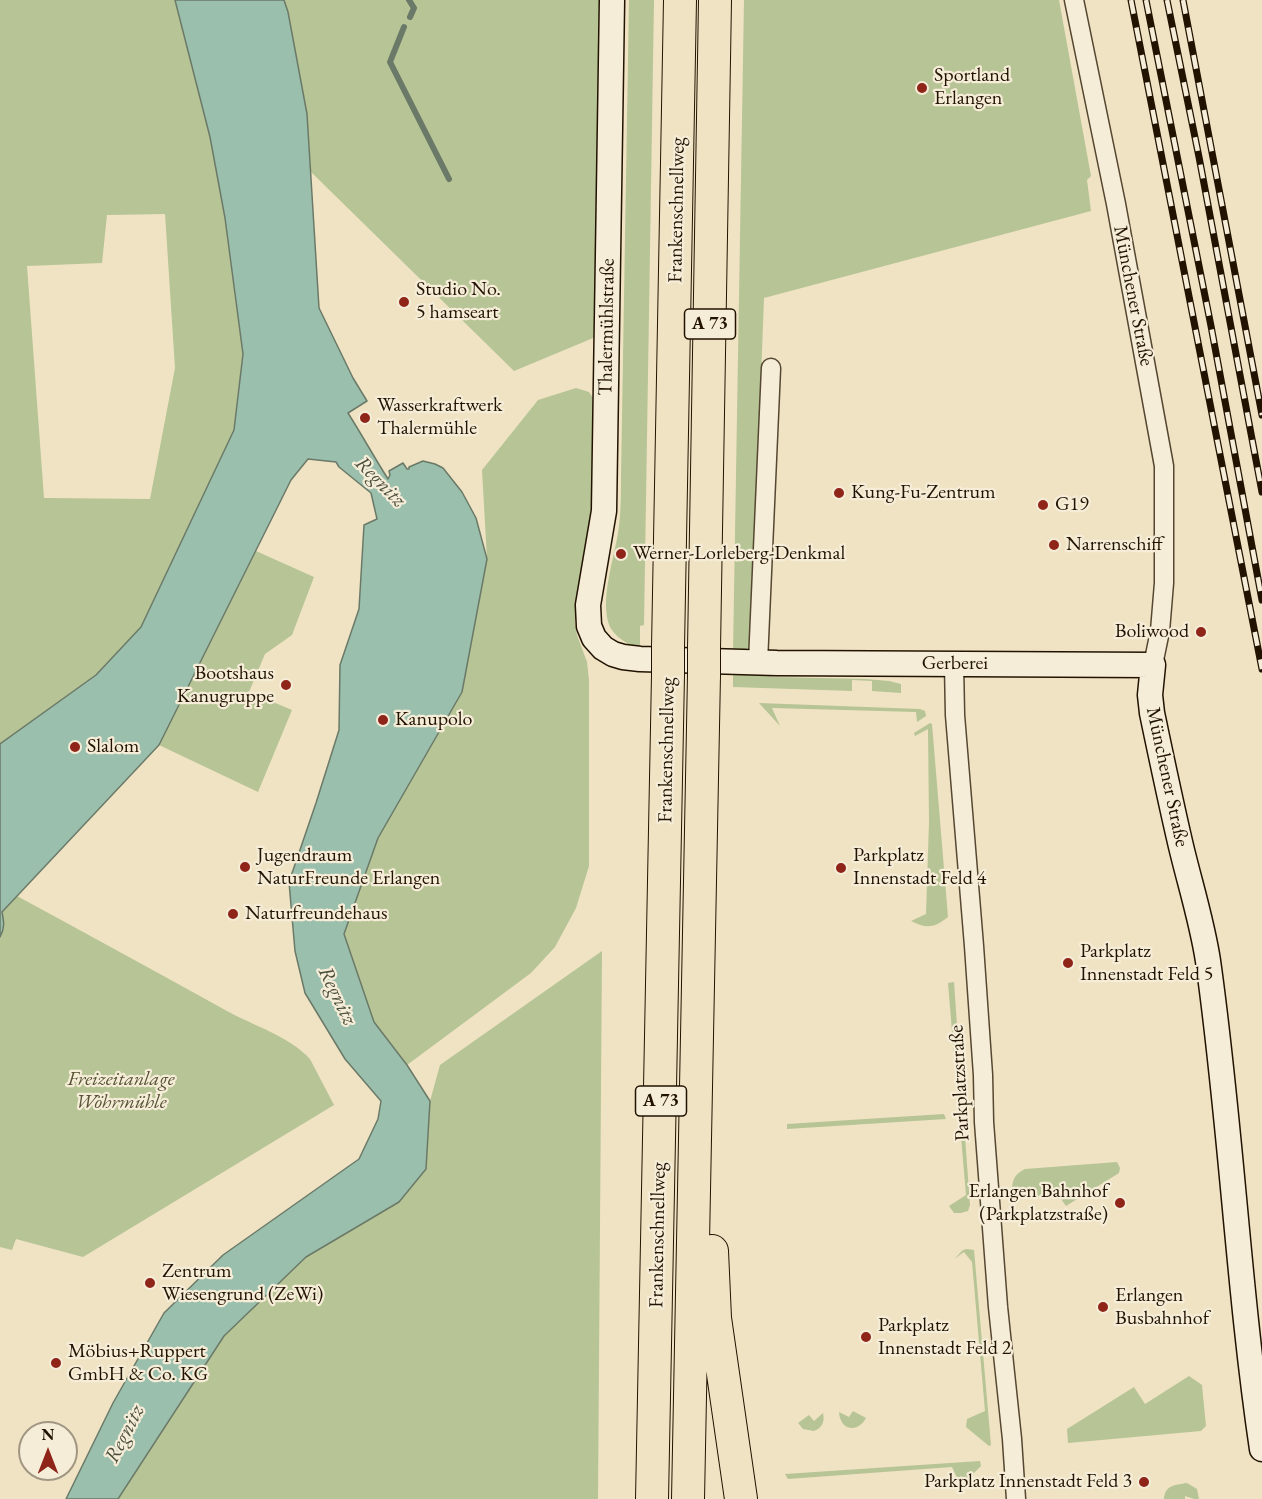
<!DOCTYPE html>
<html>
<head>
<meta charset="utf-8">
<style>
	body { margin:0 }
	#map { position:relative; width:1262px; height:1499px; overflow:hidden; background:#efe3c3; font-family:"EB Garamond",serif }
	canvas { display:block }
	.north { position:absolute; left:18px; top:1421px; width:60px; height:60px; box-sizing:border-box; background:#f5edd8; border:2px solid #a19682; border-radius:50%; rotate:0deg; font-size:16px; font-weight:700; line-height:24px; text-align:center; color:#221300 }
	.north::after { content:''; display:block; margin:auto; width:21px; height:27px; background:#8f2418; clip-path:polygon(50% 0,100% 100%,50% 72%,0 100%) }
</style>
</head>
<body>
<div id="map">
<canvas width="1262" height="1499"></canvas>
<div class="north">N</div>
</div>
<script>
const context = document.querySelector('canvas').getContext('2d');
context.lineJoin = 'round';
function fill(path, color) { context.fillStyle = color; context.fill(path, 'evenodd'); }
function trace(path, color, width, dash) { context.strokeStyle = color; context.lineWidth = width; context.lineCap = dash ? 'butt' : 'round'; context.setLineDash(dash || []); context.stroke(path); }
function label(font, color, halo, rows, align = 'center') {
  context.font = font + ' "EB Garamond",serif'; context.lineWidth = 4.5; context.setLineDash([]); context.textBaseline = 'middle'; context.strokeStyle = halo; context.fillStyle = color; for (const [text, x, y, turn = 0] of rows) {
    context.save(); context.translate(x, y); context.rotate((+turn || 0) * Math.PI / 180); context.textAlign = isNaN(turn) ? turn : align; if (halo) context.strokeText(text, 0, 0); context.fillText(text, 0, 0); context.restore();
  }
}
fill(new Path2D(`
	M 0,0 L 175,0 L 210,137 L 225,218 L 243,354 L 234,430 L 141,627 L 96,675 L 0,744 ZM 165,214 L 175,368 L 150,499 L 44,498 L 27,266 L 102,263 L 107,215 Z
	M 284,0 L 603,0 L 598,336 L 514,371 L 311,172 L 307,114 L 288,12 Z
	M 629,0 L 654,0 L 644,625 L 640,626 L 640,650 L 627,649 L 627,643 C 620,639 614,634 610,627 C 599,602 614,559 618,533 C 621,515 621,495 621,477 Z
	M 744,0 L 1059,0 L 1091,176 L 1087,180 L 1091,211 L 764,298 L 751,645 L 745,650 L 733,652 Z
	M 576,388 L 589,392 L 597,404 L 595,511 L 588,557 L 576,608 L 575,622 L 577,635 L 587,662 L 589,680 L 589,866 L 576,908 L 555,947 L 531,973 L 407,1065 L 374,1022 L 344,934 L 378,838 L 462,692 L 487,559 L 482,470 L 538,400 Z
	M 256,551 L 314,577 L 292,635 L 265,654 L 249,692 L 292,710 L 258,792 L 159,745 Z
	M 733,670 L 776,677 L 866,679 L 889,681 L 901,684 L 901,693 L 872,691 L 872,681 L 852,680 L 852,691 L 733,687 Z
	M 759,703 L 920,709 L 925,711 L 926,716 L 917,722 L 916,712 L 772,708 L 780,726 Z
	M 930,723 L 932,724 L 948,917 C 934,928 927,929 911,921 L 926,914 L 929,822 L 928,729 L 915,736 L 914,733 Z
	M 17,896 C 87,934 157,972 227,1011 C 254,1026 289,1036 310,1059 L 334,1105 L 83,1257 L 16,1239 L 12,1250 L 0,1247 L 0,937 C 5,928 4,922 2,912 Z
	M 602,951 L 598,1499 L 118,1499 L 224,1336 L 306,1257 L 399,1202 L 426,1169 L 430,1101 L 440,1065 Z
	M 954,982 L 961,1082 L 956,1080 L 948,983 Z
	M 944,1114 L 946,1119 L 787,1129 L 787,1124 Z
	M 961,1137 L 965,1137 L 970,1205 L 968,1211 L 961,1213 L 954,1213 L 949,1206 L 966,1195 Z
	M 1117,1162 L 1120,1168 L 1119,1173 L 1066,1206 L 1059,1196 L 1012,1199 C 1012,1184 1011,1176 1025,1169 Z
	M 967,1249 L 974,1250 L 991,1445 L 989,1446 L 966,1427 L 967,1419 L 985,1411 L 972,1262 L 964,1252 L 954,1259 L 963,1250 Z
	M 1189,1376 L 1202,1385 L 1206,1426 L 1201,1431 L 1068,1443 L 1067,1429 L 1134,1387 L 1145,1404 Z
	M 853,1411 L 866,1418 C 857,1434 840,1430 839,1412 L 849,1417 Z
	M 823,1413 C 825,1422 822,1428 814,1431 L 803,1429 L 798,1423 L 809,1415 L 814,1421 Z
	M 980,1461 L 981,1466 L 965,1482 L 959,1482 L 952,1467 L 788,1479 L 785,1474 Z
	M 1187,1483 L 1197,1489 L 1199,1499 L 1194,1499 L 1185,1496 L 1185,1499 L 1164,1499 C 1165,1485 1175,1485 1187,1483 Z`), '#b7c495');
const water = new Path2D(`
	M 175,0 L 284,0 L 288,12 L 307,114 L 319,308 L 353,378 L 367,401 L 348,413 C 362,435 374,457 388,479 L 390,475 L 389,471 L 403,463 L 407,469 L 409,469 L 409,467 L 423,461 L 435,464 L 443,468 L 462,492 L 476,518 L 487,559 L 462,692 L 378,838 L 344,934 L 374,1022 L 407,1065 L 430,1101 L 426,1169 L 399,1202 L 306,1257 L 224,1336 L 118,1499 L 66,1499 L 113,1403 L 164,1313 L 223,1255 L 359,1159 L 378,1119 L 381,1101 L 345,1059 L 305,993 L 295,951 L 289,882 L 316,803 L 339,730 L 340,665 L 359,609 L 364,525 L 377,519 L 371,493 L 339,467 L 336,462 L 308,459 L 291,480 L 159,745 L 2,912 C 4,922 5,928 0,937 L 0,744 L 96,675 L 141,627 L 234,430 L 243,354 L 225,218 L 210,137 Z`);
fill(water, '#9bbfad');
trace(water, '#6b7a68', 1.5);
trace(new Path2D(`
	M 409,0 L 414,8 L 410,17
	M 404,27 L 390,62 L 449,179`), '#6b7a68', 6);
const street = new Path2D(`
	M 1074,0 L 1116,204 L 1164,466 L 1164,583 L 1160,631 L 1153,665
	M 758,662 L 771,368
	M 954,664 L 955,715 L 974,946 L 983,1075 L 984,1122 L 998,1307 L 1012,1439 L 1016,1499`);
const secondary = new Path2D(`
	M 612,0 L 604,511 L 588,605 L 589,626 L 594,638 L 603,648 L 613,654 L 623,657 L 640,659 L 777,663 L 1153,665 L 1150,695 L 1152,713 C 1161,756 1170,799 1180,842 C 1189,881 1202,921 1208,961 C 1231,1123 1238,1287 1262,1449`);
const highway = new Path2D(`
	M 668,647 L 680,0
	M 704,648 L 715,0
	M 712,1251 L 715,1318 L 741,1499
	M 652,1499 L 668,675
	M 688,1499 L 704,675`);
trace(street, '#554731', 21);
trace(secondary, '#221300', 27);
trace(highway, '#221300', 34);
trace(street, '#f5edd8', 18);
trace(secondary, '#f5edd8', 24);
trace(highway, '#efe3c3', 32);
const rail = new Path2D(`
	M 1131,0 L 1262,669
	M 1146,0 L 1211,326 L 1262,600
	M 1167,0 L 1199,157 L 1262,492
	M 1183,0 L 1262,415`);
trace(rail, '#221300', 7);
trace(rail, '#f5edd8', 4.5, [14]);
const highwayBridge = new Path2D(`
	M 668,675 L 668,647
	M 704,675 L 704,648`);
trace(highwayBridge, '#221300', 34, []);
trace(highwayBridge, '#efe3c3', 32);
for (const [x, y, r, color] of [
	[922,88,6,"#8f2418"],
	[404,302,6,"#8f2418"],
	[365,418,6,"#8f2418"],
	[839,493,6,"#8f2418"],
	[1043,505,6,"#8f2418"],
	[1054,545,6,"#8f2418"],
	[621,554,6,"#8f2418"],
	[1201,632,6,"#8f2418"],
	[286,685,6,"#8f2418"],
	[383,720,6,"#8f2418"],
	[75,747,6,"#8f2418"],
	[245,867,6,"#8f2418"],
	[841,868,6,"#8f2418"],
	[233,914,6,"#8f2418"],
	[1068,963,6,"#8f2418"],
	[1120,1203,6,"#8f2418"],
	[150,1283,6,"#8f2418"],
	[1103,1307,6,"#8f2418"],
	[866,1337,6,"#8f2418"],
	[56,1363,6,"#8f2418"],
	[1144,1482,6,"#8f2418"]
]) { const dot = new Path2D(); dot.arc(x, y, r, 0, 2 * Math.PI); context.fillStyle = color; context.fill(dot); trace(dot, '#f5edd8', 2); }
for (const [x, y, w] of [
	[710,324,51],
	[661,1101,51]
]) { const box = new Path2D(); box.roundRect(x - w / 2, y - 15, w, 30, 4.5); context.fillStyle = '#f5edd8'; context.fill(box); trace(box, '#221300', 1.5); }
label('bold 18px', '#221300', null, [
	["A 73",710,324],
	["A 73",661,1101]
]);
label('20px', '#221300', '#f5edd8', [
	["Sportland",934,76],
	["Erlangen",934,99],
	["Studio No.",416,290],
	["5 hamseart",416,313],
	["Wasserkraftwerk",377,406],
	["Thalermühle",377,429],
	["Kung-Fu-Zentrum",851,493],
	["G19",1055,505],
	["Narrenschiff",1066,545],
	["Werner-Lorleberg-Denkmal",633,554],
	["Boliwood",1189,632,"right"],
	["Bootshaus",274,674,"right"],
	["Kanugruppe",274,697,"right"],
	["Kanupolo",395,720],
	["Slalom",87,747],
	["Jugendraum",257,856],
	["NaturFreunde Erlangen",257,879],
	["Parkplatz",853,856],
	["Innenstadt Feld 4",853,879],
	["Naturfreundehaus",245,914],
	["Parkplatz",1080,952],
	["Innenstadt Feld 5",1080,975],
	["Erlangen Bahnhof",1108,1192,"right"],
	["(Parkplatzstraße)",1108,1215,"right"],
	["Zentrum",162,1272],
	["Wiesengrund (ZeWi)",162,1295],
	["Erlangen",1115,1296],
	["Busbahnhof",1115,1319],
	["Parkplatz",878,1326],
	["Innenstadt Feld 2",878,1349],
	["Möbius+Ruppert",68,1352],
	["GmbH & Co. KG",68,1375],
	["Parkplatz Innenstadt Feld 3",1132,1482,"right"]
], 'left');
label('20px', '#221300', '#f5edd8', [
	["Frankenschnellweg",677,210,-89],
	["Münchener Straße",1133,296,79],
	["Thalermühlstraße",607,327,-89],
	["Gerberei",955,664],
	["Frankenschnellweg",667,750,-89],
	["Münchener Straße",1167,777,78],
	["Parkplatzstraße",960,1083,-93],
	["Frankenschnellweg",658,1235,-89]
]);
label('italic 20px', '#565134', '#f5edd8', [
	["Freizeitanlage",121,1080],
	["Wöhrmühle",121,1103]
]);
label('italic 21px', '#4c4f3d', '#f5edd8', [
	["Regnitz",380,482,45],
	["Regnitz",337,996,64],
	["Regnitz",125,1434,-63]
]);
</script>
</body>
</html>
